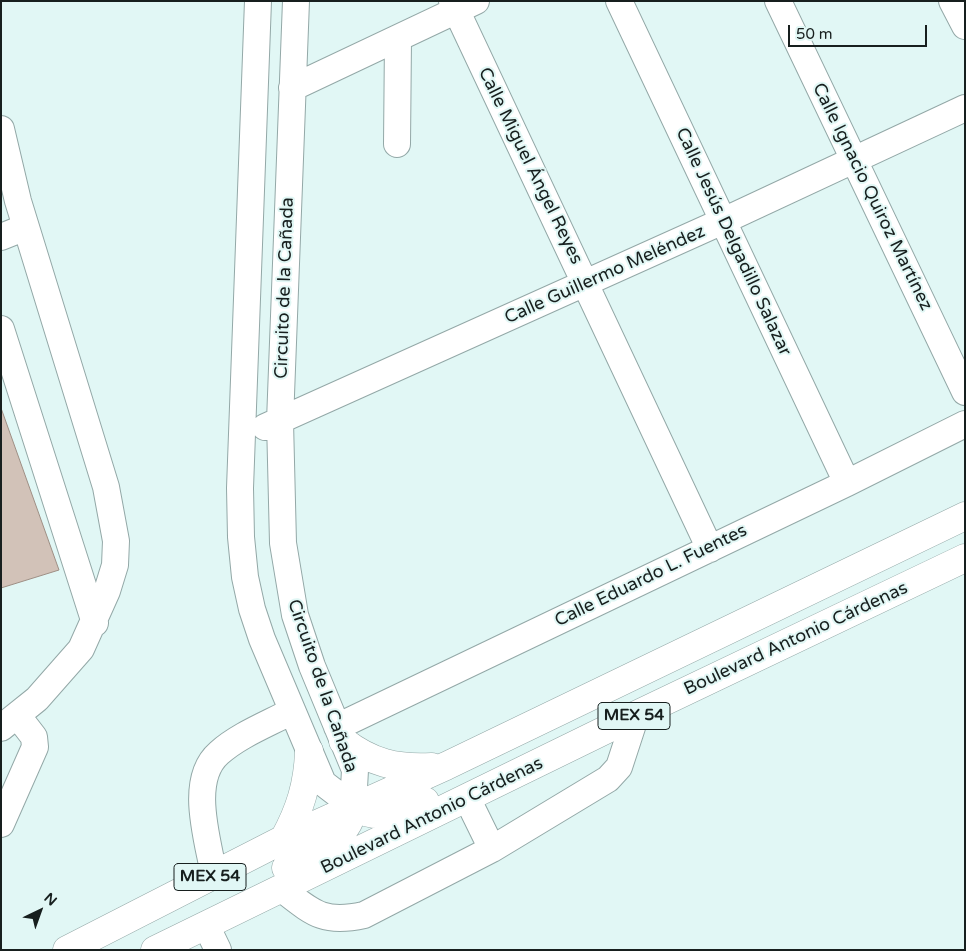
<!DOCTYPE html>
<html>
<head>
<meta charset="utf-8">
<style>
	body { margin:0 }
	#map { position:relative; width:966px; height:951px; overflow:hidden; background:#e1f7f5; font-family:"Varela Round",sans-serif }
	canvas { display:block }
	.frame { position:absolute; inset:0; border:2px solid #171f1e; pointer-events:none }
	.north { position:absolute; left:15px; top:886px; width:50px; height:50px; -webkit-text-stroke:4px #e1f7f5; paint-order:stroke; rotate:42deg; font-size:14px; font-weight:700; line-height:20px; text-align:center; color:#171f1e }
	.north::after { content:''; display:block; margin:auto; width:18px; height:22px; background:#171f1e; clip-path:polygon(50% 0,100% 100%,50% 72%,0 100%) }
	.scale { position:absolute; left:788px; top:25px; width:139px; height:22px; box-sizing:border-box; border:2px solid #171f1e; border-top:0; padding-left:6px; font-size:15px; line-height:18px; white-space:nowrap; color:#171f1e; -webkit-text-stroke:4px #e1f7f5; paint-order:stroke }
</style>
</head>
<body>
<div id="map">
<canvas width="966" height="951"></canvas>
<div class="frame"></div>
<div class="north">N</div>
<div class="scale">50 m</div>
</div>
<script>
const context = document.querySelector('canvas').getContext('2d');
context.lineJoin = 'round';
function fill(path, color) { context.fillStyle = color; context.fill(path, 'evenodd'); }
function trace(path, color, width, dash) { context.strokeStyle = color; context.lineWidth = width; context.lineCap = dash ? 'butt' : 'round'; context.setLineDash(dash || []); context.stroke(path); }
function label(font, color, halo, rows, align = 'center') {
  context.font = font + ' "Varela Round",sans-serif'; context.lineWidth = 4; context.setLineDash([]); context.textBaseline = 'middle'; context.strokeStyle = halo; context.fillStyle = color; for (const [text, x, y, turn = 0] of rows) {
    context.save(); context.translate(x, y); context.rotate((+turn || 0) * Math.PI / 180); context.textAlign = isNaN(turn) ? turn : align; if (halo) context.strokeText(text, 0, 0); context.fillText(text, 0, 0); context.restore();
  }
}
const building = new Path2D(`
	M 1,408 L 59,570 L 1,588 Z`);
fill(building, '#d2c2b8');
trace(building, '#9e8f85', 1);
const minor = new Path2D(`
	M 258,1 L 240,488 L 241,537 L 245,577 L 252,609 L 262,639 L 323,783 L 353,806
	M 296,1 L 280,421 L 283,543 L 295,615 L 312,666 L 355,770 L 353,806
	M 452,1 L 710,549
	M 619,1 L 847,483
	M 778,1 L 965,392
	M 952,1 L 965,26
	M 292,88 L 476,1
	M 1,129 L 18,201 L 106,487 L 116,541 L 115,565 L 107,591 L 81,649 L 37,699 L 1,728
	M 397,144 L 398,39
	M 1,237 L 26,227
	M 1,329 L 95,623
	M 265,427 L 723,221 L 965,108
	M 337,727 L 847,483 L 965,424
	M 467,798 L 492,849
	M 1,824 L 35,747 L 34,737 L 17,715
	M 214,875 C 208,840 188,780 219,753 C 239,735 268,724 292,711
	M 282,889 C 313,913 323,924 364,915 L 492,849 L 608,779 L 619,767 L 636,715
	M 206,925 L 218,950`);
const major = new Path2D(`
	M 343,741 C 371,763 397,769 432,767
	M 353,806 C 378,822 401,812 425,801
	M 284,839 C 300,810 308,784 309,751
	M 286,868 C 311,854 351,839 353,806
	M 67,950 L 284,839 L 446,766 L 965,516
	M 155,950 L 636,715 L 965,558`);
trace(minor, '#93a8a7', 28);
trace(major, '#93a8a7', 29);
trace(minor, '#fff', 26);
trace(major, '#fff', 28);
for (const [x, y, w] of [
	[634,716,72],
	[210,877,72]
]) { const box = new Path2D(); box.roundRect(x - w / 2, y - 13.5, w, 27, 4); context.fillStyle = '#e1f7f5'; context.fill(box); trace(box, '#171f1e', 1); }
label('bold 16px', '#171f1e', null, [
	["MEX 54",634,716],
	["MEX 54",210,877]
]);
label('18px', '#171f1e', '#e1f7f5', [
	["Calle Miguel Ángel Reyes",530,166,64],
	["Calle Ignacio Quiroz Martínez",872,197,64],
	["Calle Jesús Delgadillo Salazar",733,242,65],
	["Calle Guillermo Meléndez",605,275,-24],
	["Circuito de la Cañada",285,288,-88],
	["Calle Eduardo L. Fuentes",651,576,-26],
	["Boulevard Antonio Cárdenas",796,639,-25],
	["Circuito de la Cañada",322,686,71],
	["Boulevard Antonio Cárdenas",432,816,-26]
]);
</script>
</body>
</html>
